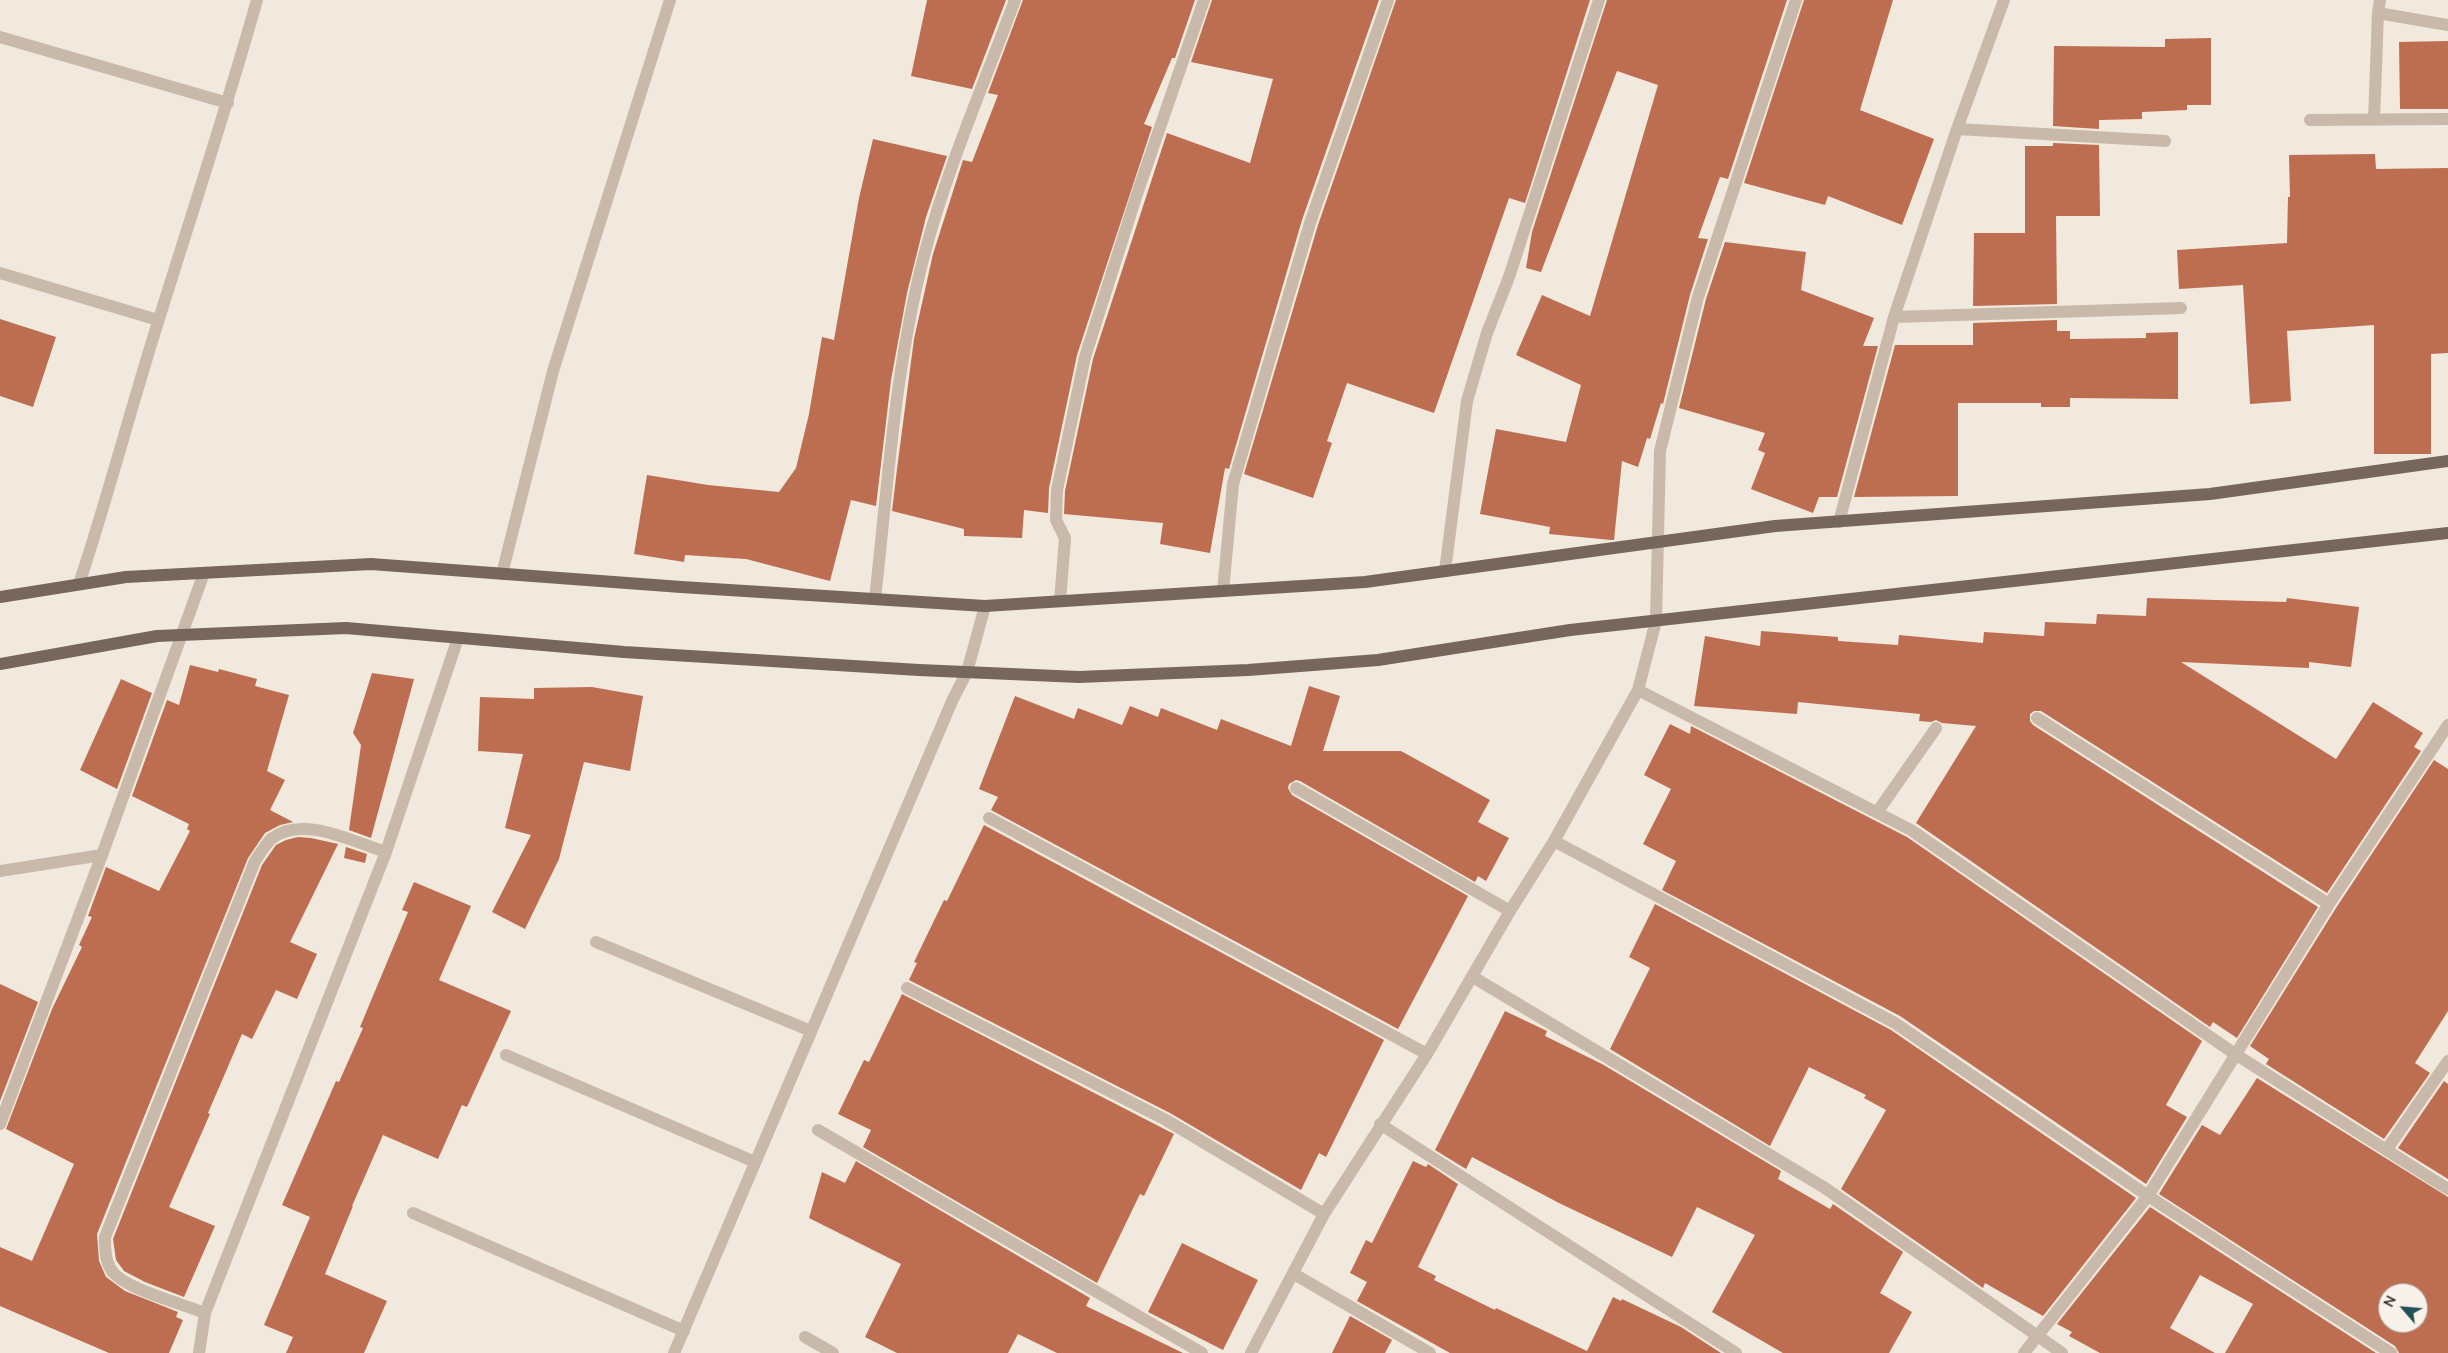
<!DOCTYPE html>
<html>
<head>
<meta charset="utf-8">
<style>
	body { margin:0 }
	#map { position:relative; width:2448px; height:1353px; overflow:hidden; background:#f1e8de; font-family:"Nunito Sans",sans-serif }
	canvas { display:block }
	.north { position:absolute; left:2378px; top:1283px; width:50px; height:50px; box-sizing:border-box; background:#f8f2ea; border:1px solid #aaa49d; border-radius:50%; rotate:297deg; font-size:14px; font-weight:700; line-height:20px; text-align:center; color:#362e29 }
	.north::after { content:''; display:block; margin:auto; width:18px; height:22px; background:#225055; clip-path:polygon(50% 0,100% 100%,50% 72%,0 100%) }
</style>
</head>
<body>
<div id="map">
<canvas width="2448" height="1353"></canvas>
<div class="north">N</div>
</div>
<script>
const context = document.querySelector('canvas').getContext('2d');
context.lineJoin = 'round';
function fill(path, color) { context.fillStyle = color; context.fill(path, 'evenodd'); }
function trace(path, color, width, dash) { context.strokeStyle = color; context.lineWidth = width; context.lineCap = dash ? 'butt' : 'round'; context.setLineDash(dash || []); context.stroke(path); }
fill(new Path2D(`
	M 927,0 L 1006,0 L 972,89 L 911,76 Z
	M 1023,0 L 1195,0 L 1175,58 L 1172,58 L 1144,124 L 1152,127 L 1077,355 L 1049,488 L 1048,513 L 1024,510 L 1022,538 L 964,536 L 964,529 L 892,511 L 897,469 L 914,339 L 933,254 L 963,160 L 972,162 L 998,95 L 988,93 Z
	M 1212,0 L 1379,0 L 1302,220 L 1229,469 L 1225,468 L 1210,553 L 1160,544 L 1163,523 L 1064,514 L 1065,491 L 1093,359 L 1167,133 L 1250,163 L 1273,79 L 1191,62 Z
	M 1396,0 L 1590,0 L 1525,203 L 1509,198 L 1434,413 L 1347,383 L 1327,441 L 1332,443 L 1313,498 L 1244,474 L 1318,225 Z
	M 1607,0 L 1787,0 L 1728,179 L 1720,177 L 1698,238 L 1708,239 L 1690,295 L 1663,404 L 1661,403 L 1650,439 L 1647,438 L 1638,467 L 1622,461 L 1614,540 L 1611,540 L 1549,534 L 1550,527 L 1480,514 L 1496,429 L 1566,442 L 1581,385 L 1516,355 L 1542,295 L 1590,316 L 1658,85 L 1617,71 L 1541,272 L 1526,268 L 1532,232 Z
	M 1804,0 L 1893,0 L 1860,110 L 1934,139 L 1902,225 L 1828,196 L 1825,205 L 1744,183 Z
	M 2211,38 L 2211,105 L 2187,105 L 2187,110 L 2142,112 L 2142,119 L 2099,120 L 2099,129 L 2053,126 L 2054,46 L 2165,47 L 2165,39 Z
	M 2448,41 L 2448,109 L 2400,109 L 2399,42 Z
	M 873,139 L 947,156 L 926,217 L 907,293 L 891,380 L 876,506 L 851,500 L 830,581 L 746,559 L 685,555 L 684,562 L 634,554 L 647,475 L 708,485 L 779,492 L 796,468 L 809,414 L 822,337 L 834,340 L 859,198 Z
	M 2053,143 L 2099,145 L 2100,216 L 2056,216 L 2057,304 L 1973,306 L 1974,233 L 2025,233 L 2025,146 L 2053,146 Z
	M 2375,154 L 2376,169 L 2448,168 L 2448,353 L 2431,354 L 2431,454 L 2374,454 L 2374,325 L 2287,331 L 2291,401 L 2250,404 L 2243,285 L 2179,289 L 2177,250 L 2287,243 L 2288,197 L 2290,197 L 2289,155 Z
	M 1725,242 L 1806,252 L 1801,290 L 1874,318 L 1863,346 L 1878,346 L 1837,497 L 1819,497 L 1813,513 L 1751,489 L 1765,453 L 1758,450 L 1765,433 L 1679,408 L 1706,299 Z
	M 0,319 L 56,337 L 33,407 L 0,396 Z
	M 2057,320 L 2057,331 L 2070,331 L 2070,339 L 2146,338 L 2146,333 L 2178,332 L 2178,399 L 2070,398 L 2070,407 L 2041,407 L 2041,403 L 1958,403 L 1958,496 L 1854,497 L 1895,345 L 1973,345 L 1973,323 Z
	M 2147,598 L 2286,602 L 2287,598 L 2359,607 L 2351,667 L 2309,662 L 2309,668 L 2181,662 L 2336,759 L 2373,702 L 2423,733 L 2414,747 L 2421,751 L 2327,893 L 2041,711 L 2034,711 L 2030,714 L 2030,721 L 2033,725 L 2318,907 L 2237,1038 L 2213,1022 L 2210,1027 L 1916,823 L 1976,726 L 1942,723 L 1936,720 L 1931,722 L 1919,721 L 1920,714 L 1798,702 L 1797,714 L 1694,706 L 1705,636 L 1760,646 L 1761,631 L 1838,637 L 1838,641 L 1898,645 L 1899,635 L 1983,643 L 1984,632 L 2044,636 L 2045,622 L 2096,624 L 2097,614 L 2146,616 Z
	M 190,665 L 218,672 L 219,669 L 257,679 L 255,686 L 289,695 L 267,771 L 285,780 L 270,810 L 293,822 L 280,825 L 265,833 L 248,858 L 97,1234 L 99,1261 L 106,1277 L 125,1291 L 178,1312 L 176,1317 L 183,1320 L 169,1353 L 109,1353 L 0,1306 L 0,1247 L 32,1261 L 74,1164 L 6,1129 L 52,1009 L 82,947 L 79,945 L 92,917 L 88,916 L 106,867 L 159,891 L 190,831 L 187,829 L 189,824 L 132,796 L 167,700 L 179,705 Z
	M 372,673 L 414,679 L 371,838 L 349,830 L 361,745 L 353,733 Z
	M 121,679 L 152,693 L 117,789 L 80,770 Z
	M 1309,686 L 1340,696 L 1323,751 L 1401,751 L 1490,800 L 1478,822 L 1509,838 L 1486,881 L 1478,876 L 1475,882 L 1300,781 L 1296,780 L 1289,784 L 1288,788 L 1292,795 L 1468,896 L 1398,1029 L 991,810 L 998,797 L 979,789 L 1015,696 L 1074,719 L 1078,708 L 1122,725 L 1130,706 L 1158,717 L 1161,708 L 1217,730 L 1221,719 L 1291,746 Z
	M 592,687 L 643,696 L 630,771 L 584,762 L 559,859 L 525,929 L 492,912 L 531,835 L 505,828 L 523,754 L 478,751 L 480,697 L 534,699 L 534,688 Z
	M 1670,724 L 1690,734 L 1691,726 L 1907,837 L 2202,1041 L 2166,1105 L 2187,1117 L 2146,1184 L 1900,1016 L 1662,890 L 1676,861 L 1643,844 L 1671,789 L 1644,775 Z
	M 2434,760 L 2448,769 L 2448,1011 L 2415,1063 L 2430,1073 L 2384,1139 L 2266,1064 L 2269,1059 L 2250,1046 L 2336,908 Z
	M 984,825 L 1384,1040 L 1326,1157 L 1319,1153 L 1301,1190 L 1170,1113 L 909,980 L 917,963 L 914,962 L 944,900 L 947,901 Z
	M 298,837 L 311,838 L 338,844 L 290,942 L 317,954 L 297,999 L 276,990 L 252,1039 L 242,1034 L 208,1113 L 210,1114 L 169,1207 L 215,1226 L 184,1297 L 145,1282 L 124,1271 L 116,1260 L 113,1239 L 262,865 L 276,845 L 286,840 Z
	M 346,847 L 367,854 L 365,863 L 344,858 Z
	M 414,882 L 471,906 L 439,980 L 511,1011 L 467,1107 L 462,1105 L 438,1159 L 383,1135 L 352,1206 L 353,1206 L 325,1274 L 387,1301 L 364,1353 L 286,1353 L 293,1337 L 264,1325 L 310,1217 L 282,1205 L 336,1081 L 339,1082 L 363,1028 L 360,1027 L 408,912 L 402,910 Z
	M 1655,904 L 1891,1030 L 2136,1198 L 2043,1316 L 1985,1283 L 1983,1288 L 1980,1286 L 1841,1189 L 1886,1110 L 1864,1098 L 1866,1095 L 1809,1067 L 1770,1146 L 1610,1049 L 1650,968 L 1629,957 Z
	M 0,984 L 38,1002 L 0,1101 Z
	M 902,994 L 1174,1134 L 1144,1196 L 1140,1194 L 1097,1283 L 863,1147 L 871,1130 L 838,1114 L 864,1060 L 869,1062 Z
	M 1505,1011 L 1547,1031 L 1545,1036 L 1602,1064 L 1781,1171 L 1778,1179 L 1830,1209 L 1833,1204 L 1903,1252 L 1880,1293 L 1912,1312 L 1889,1353 L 1783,1353 L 1712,1312 L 1755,1235 L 1697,1207 L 1672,1257 L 1559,1203 L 1472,1157 L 1466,1169 L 1435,1150 Z
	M 2257,1078 L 2448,1197 L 2448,1353 L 2399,1353 L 2395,1346 L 2159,1194 L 2202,1125 L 2220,1135 ZM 2388,1293 L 2418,1293 L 2418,1323 L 2388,1323 Z
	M 2444,1081 L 2448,1084 L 2448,1179 L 2398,1148 Z
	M 856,1161 L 1090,1298 L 1086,1306 L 1183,1353 L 1057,1353 L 1018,1334 L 1008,1353 L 897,1353 L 865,1337 L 901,1264 L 809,1218 L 822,1172 L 845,1183 Z
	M 1413,1161 L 1426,1167 L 1428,1164 L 1458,1184 L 1418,1267 L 1436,1276 L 1434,1280 L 1495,1310 L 1496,1308 L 1587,1351 L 1613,1297 L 1621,1301 L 1622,1299 L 1681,1327 L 1721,1353 L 1450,1353 L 1357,1301 L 1367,1282 L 1350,1273 L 1366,1240 L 1372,1243 Z
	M 2150,1207 L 2376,1353 L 2225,1353 L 2253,1304 L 2200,1275 L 2170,1328 L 2215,1353 L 2100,1353 L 2069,1336 L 2072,1332 L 2057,1324 Z
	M 1182,1243 L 1258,1280 L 1223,1350 L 1148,1312 Z
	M 1350,1316 L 1392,1340 L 1385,1353 L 1332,1353 Z`), '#bd6d50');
trace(new Path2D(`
	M 2380,0 L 2378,13 L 2448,25
	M 0,37 L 228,103
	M 2310,120 L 2448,119
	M 2374,120 L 2378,13
	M 1957,129 L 2165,141
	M 0,273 L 158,320
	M 1894,317 L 2181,308
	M 1839,522 L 1894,317 L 1957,129 L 2004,0
	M 1445,571 L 1467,401 L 1487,333 L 1509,277 L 1599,0
	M 502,574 L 553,371 L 670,0
	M 79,584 C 108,497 131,407 159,319 C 192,213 227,107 257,0
	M 1223,591 L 1233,484 L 1310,223 L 1388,0
	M 875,599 C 888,483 895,365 925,252 C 948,166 984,84 1015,0
	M 1060,601 L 1065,538 L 1056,520 L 1057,490 L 1085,357 L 1138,191 L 1204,0
	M 1638,690 L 1911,830 L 2235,1054 L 2448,1189
	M 2037,718 L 2329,904
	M 1296,788 L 1510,911
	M 1878,811 L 1936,728
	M 989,818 L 1427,1054
	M 1554,841 L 1895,1023 L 2148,1196 L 2391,1353
	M 0,871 L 102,855
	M 596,942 L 811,1031
	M 1473,977 L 1825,1188 L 2062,1353
	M 907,988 L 1166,1120 L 1324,1214
	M 506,1055 L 755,1162
	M 0,1124 L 102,855 L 204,573
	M 1380,1124 L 1736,1353
	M 818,1130 L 1202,1353
	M 2387,1149 L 2448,1061
	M 413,1213 L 684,1331
	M 1294,1274 L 1430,1353
	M 205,1313 C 183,1304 125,1289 112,1271 C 105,1261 105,1249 105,1237 L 255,861 C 260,854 265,845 271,839 C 302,814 353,842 386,852
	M 805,1337 L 833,1353
	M 199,1353 L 205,1313 L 386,852 L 458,638
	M 674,1353 L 953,699 L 967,672 L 985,606
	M 1251,1353 L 1324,1214 L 1427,1054 L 1510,911 L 1554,841 L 1638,690 L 1656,621 L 1660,451 L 1698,297 L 1796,0
	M 2024,1353 L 2148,1196 L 2329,904 L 2448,725`), '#c8b9aa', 12);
trace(new Path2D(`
	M 0,597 L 126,577 L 371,564 L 681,587 L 985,606 L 1365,582 L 1775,526 L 2210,494 L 2448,461
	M 0,664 L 157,636 L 346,628 L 624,652 L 919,670 L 1079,677 L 1248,670 L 1378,660 L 1570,630 L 2448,533`), '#77665c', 12);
</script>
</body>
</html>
